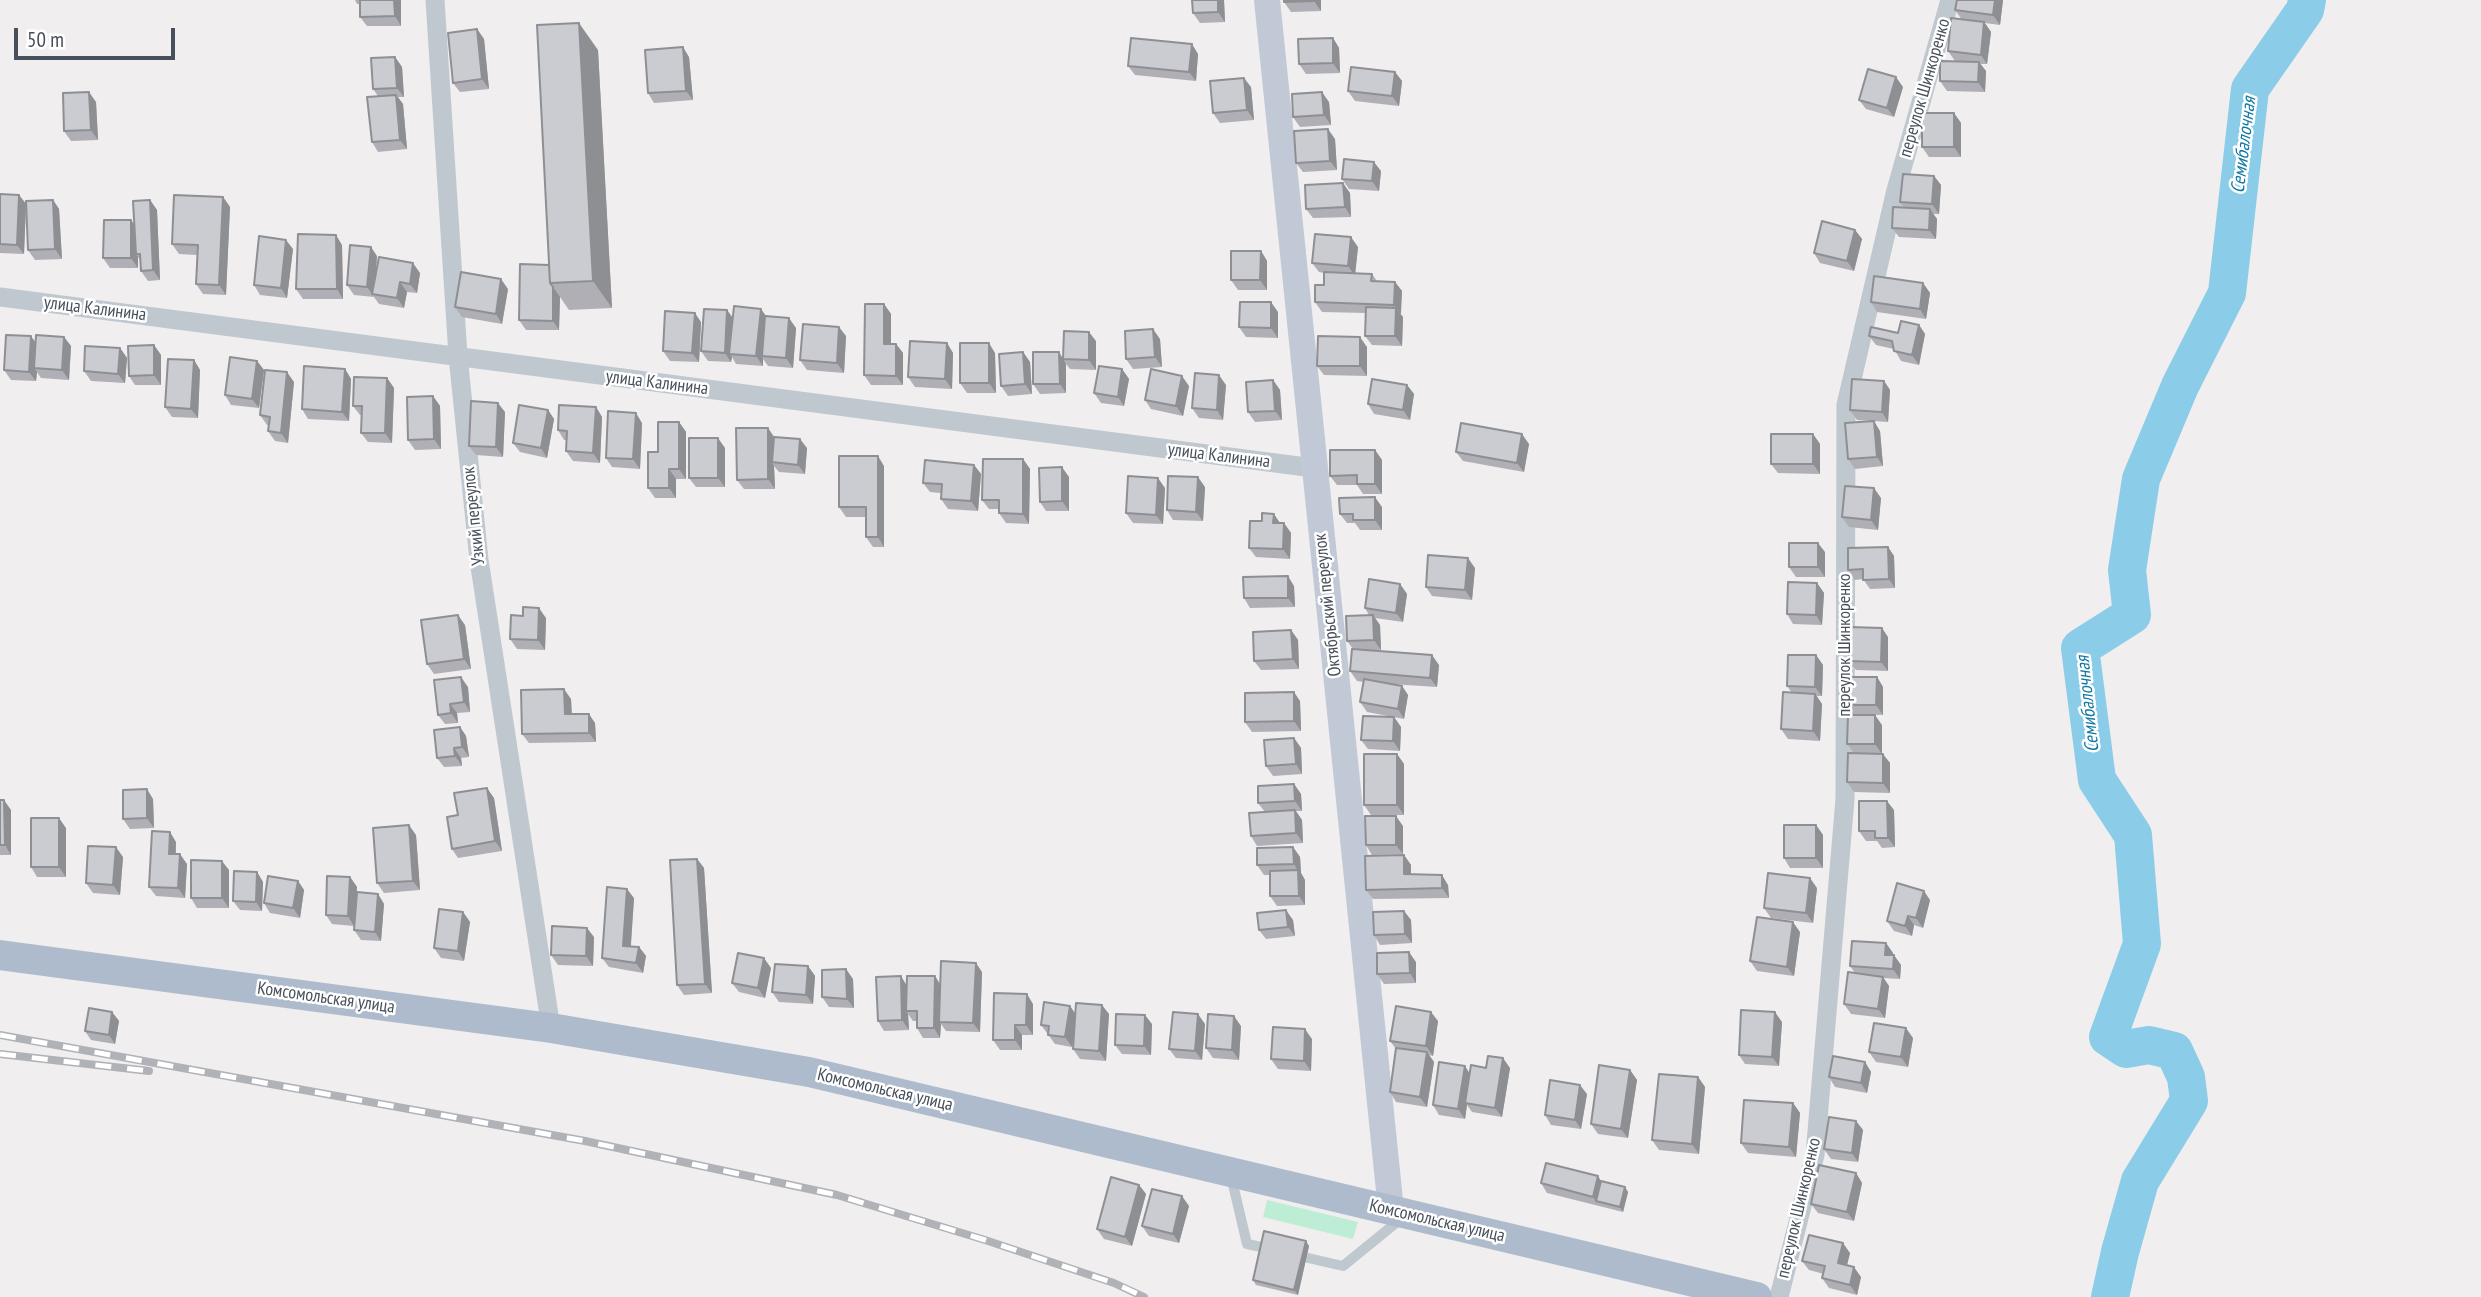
<!DOCTYPE html>
<html>
<head>
<meta charset="utf-8">
<style>
	body { margin:0 }
	#map { position:relative; width:2481px; height:1297px; overflow:hidden; background:#f0eeee; font-family:"PT Sans Narrow",sans-serif }
	canvas { display:block }
	.scale { position:absolute; left:14px; top:28px; width:161px; height:32px; box-sizing:border-box; border:4px solid #474f5a; border-top:0; padding-left:9px; font-size:21px; line-height:24px; white-space:nowrap; color:#474f5a; -webkit-text-stroke:5px #fff; paint-order:stroke }
</style>
</head>
<body>
<div id="map">
<canvas width="2481" height="1297"></canvas>
<div class="scale">50 m</div>
</div>
<script>
const context = document.querySelector('canvas').getContext('2d');
context.lineJoin = 'round';
function fill(path, color) { context.fillStyle = color; context.fill(path, 'evenodd'); }
function trace(path, color, width, dash) { context.strokeStyle = color; context.lineWidth = width; context.lineCap = dash ? 'butt' : 'round'; context.setLineDash(dash || []); context.stroke(path); }
function label(font, color, halo, rows, align = 'center') {
  context.font = font + ' "PT Sans Narrow",sans-serif'; context.lineWidth = 5; context.setLineDash([]); context.textBaseline = 'middle'; context.strokeStyle = halo; context.fillStyle = color; for (const [text, x, y, turn = 0] of rows) {
    context.save(); context.translate(x, y); context.rotate((+turn || 0) * Math.PI / 180); context.textAlign = isNaN(turn) ? turn : align; if (halo) context.strokeText(text, 0, 0); context.fillText(text, 0, 0); context.restore();
  }
}
fill(new Path2D(`
	M 1267,1200 L 1358,1222 L 1353,1239 L 1263,1217 Z`), '#bdedd4');
trace(new Path2D(`
	M 2110,1297 L 2120,1252 L 2140,1181 L 2189,1101 L 2186,1077 L 2174,1051 L 2149,1045 L 2126,1049 L 2108,1037 L 2142,944 L 2133,835 L 2097,780 L 2080,648 L 2132,615 L 2127,570 L 2141,479 L 2180,386 L 2227,293 L 2250,89 L 2305,10 L 2307,0`), '#8bcde8', 38);
trace(new Path2D(`
	M 1231,1176 L 1247,1244 L 1271,1249
	M 1295,1255 L 1343,1266 L 1402,1218`), '#bfc7cf', 10);
trace(new Path2D(`
	M 435,0 L 458,356 L 479,560 L 551,1028
	M 0,297 L 1314,468
	M 1779,1297 L 1815,1155 L 1845,799 L 1846,405 L 1896,190 L 1950,0`), '#bfc7cf', 19);
trace(new Path2D(`
	M 1267,0 L 1391,1210`), '#c1c9d6', 26);
trace(new Path2D(`
	M 0,955 L 551,1028 L 809,1072 L 1757,1297`), '#aebbcc', 30);
const rail = new Path2D(`
	M 0,1035 L 585,1141 L 837,1195 L 985,1240 L 1114,1283 L 1144,1297
	M 0,1054 L 149,1071`);
trace(rail, '#b0b2b8', 8);
trace(rail, '#fff', 5, [16]);
fill(new Path2D(`
	M 355,0 L 401,0 L 401,26 L 367,26 L 360,17 L 360,4 L 357,4 Z
	M 1224,0 L 1225,22 L 1200,23 L 1193,13 Z
	M 1321,0 L 1321,11 L 1291,12 L 1284,2 Z
	M 2003,0 L 2000,25 L 1985,23 L 1991,32 L 1987,64 L 1980,64 L 1986,71 L 1985,92 L 1947,91 L 1940,81 L 1955,61 L 1948,51 L 1962,20 L 1955,10 Z
	M 477,29 L 484,39 L 489,89 L 460,92 L 453,83 Z
	M 1333,38 L 1339,48 L 1340,73 L 1306,74 L 1299,64 Z
	M 598,50 L 612,308 L 569,310 L 560,297 L 559,330 L 526,330 L 519,320 L 549,265 Z
	M 1198,54 L 1196,81 L 1135,75 L 1128,66 Z
	M 395,57 L 402,67 L 404,97 L 398,97 L 403,104 L 407,149 L 378,152 L 372,142 L 378,96 L 373,89 Z
	M 689,57 L 693,100 L 654,103 L 648,93 Z
	M 1395,72 L 1402,81 L 1399,106 L 1355,101 L 1348,91 Z
	M 1251,87 L 1254,120 L 1220,123 L 1213,113 Z
	M 1903,87 L 1894,117 L 1866,109 L 1859,100 Z
	M 96,102 L 98,140 L 71,141 L 64,131 Z
	M 1329,102 L 1331,125 L 1300,127 L 1293,117 Z
	M 1954,113 L 1961,123 L 1961,157 L 1929,157 L 1922,147 Z
	M 1335,139 L 1337,170 L 1303,172 L 1296,163 Z
	M 1381,171 L 1379,191 L 1349,189 L 1342,179 Z
	M 1934,176 L 1941,185 L 1939,214 L 1933,214 L 1937,219 L 1936,239 L 1899,237 L 1892,228 L 1904,208 L 1900,202 Z
	M 1350,193 L 1351,217 L 1313,218 L 1306,209 Z
	M 0,194 L 19,195 L 26,204 L 24,254 L 0,253 Z
	M 223,197 L 230,207 L 226,295 L 203,294 L 196,284 L 197,255 L 179,254 L 172,244 Z
	M 53,200 L 59,209 L 62,259 L 35,260 L 28,250 Z
	M 150,200 L 157,210 L 160,280 L 148,281 L 141,271 L 141,261 L 138,257 L 138,268 L 110,268 L 103,258 L 131,220 L 134,224 Z
	M 1855,230 L 1862,239 L 1854,271 L 1820,263 L 1814,253 Z
	M 342,245 L 343,299 L 303,299 L 296,289 Z
	M 1358,247 L 1355,273 L 1372,274 L 1377,281 L 1395,282 L 1402,291 L 1400,314 L 1403,317 L 1402,346 L 1372,345 L 1365,336 L 1366,313 L 1322,312 L 1315,302 L 1324,285 L 1324,273 L 1319,272 L 1312,263 Z
	M 293,249 L 287,298 L 260,295 L 254,285 Z
	M 1261,251 L 1267,261 L 1267,290 L 1238,290 L 1231,280 Z
	M 377,256 L 376,273 L 420,273 L 417,293 L 407,292 L 404,308 L 379,304 L 374,297 L 354,295 L 347,285 Z
	M 1923,283 L 1930,293 L 1926,319 L 1877,312 L 1871,302 Z
	M 508,289 L 502,324 L 462,317 L 455,307 Z
	M 884,304 L 891,314 L 891,344 L 896,344 L 903,353 L 903,385 L 871,385 L 864,375 Z
	M 761,309 L 766,316 L 796,328 L 793,368 L 768,366 L 763,359 L 763,366 L 736,364 L 732,357 L 731,362 L 708,361 L 701,351 L 727,310 L 733,318 Z
	M 1278,312 L 1278,338 L 1246,337 L 1239,327 Z
	M 701,322 L 699,362 L 670,361 L 663,351 Z
	M 1919,325 L 1925,334 L 1919,365 L 1901,361 L 1894,349 L 1876,345 L 1869,336 L 1898,333 Z
	M 846,336 L 844,373 L 807,370 L 800,360 Z
	M 64,337 L 71,346 L 69,380 L 41,378 L 37,372 L 36,381 L 11,380 L 4,370 L 36,343 Z
	M 1160,339 L 1162,367 L 1133,369 L 1126,359 Z
	M 1096,341 L 1096,370 L 1070,369 L 1066,364 L 1066,393 L 1040,394 L 1033,384 L 1063,358 Z
	M 947,343 L 953,353 L 952,389 L 915,387 L 908,377 Z
	M 154,345 L 161,355 L 161,385 L 135,385 L 129,376 Z
	M 1367,347 L 1367,376 L 1324,375 L 1317,366 Z
	M 120,348 L 127,358 L 125,383 L 91,381 L 84,371 Z
	M 1023,352 L 1030,362 L 1032,394 L 1008,396 L 1001,386 Z
	M 995,353 L 996,393 L 967,393 L 960,383 Z
	M 194,360 L 200,370 L 198,418 L 172,417 L 165,407 Z
	M 257,361 L 264,370 L 259,408 L 231,405 L 225,395 Z
	M 345,369 L 351,379 L 349,421 L 308,419 L 302,409 Z
	M 1122,369 L 1129,379 L 1124,406 L 1101,403 L 1094,393 Z
	M 387,378 L 394,388 L 392,443 L 368,442 L 361,433 L 361,415 L 360,415 L 353,406 Z
	M 1273,380 L 1280,390 L 1282,420 L 1255,422 L 1248,412 Z
	M 1884,381 L 1890,390 L 1888,422 L 1857,420 L 1850,410 Z
	M 294,382 L 288,443 L 275,441 L 268,431 L 269,425 L 267,425 L 260,415 Z
	M 1226,385 L 1223,420 L 1199,418 L 1192,408 Z
	M 1407,385 L 1414,394 L 1410,420 L 1374,414 L 1368,404 Z
	M 1189,386 L 1183,416 L 1151,409 L 1145,400 Z
	M 433,396 L 440,406 L 441,449 L 415,450 L 408,440 Z
	M 596,407 L 602,417 L 600,463 L 573,461 L 566,451 L 566,440 L 564,440 L 558,430 Z
	M 548,410 L 554,419 L 547,458 L 520,452 L 513,443 Z
	M 505,412 L 503,457 L 476,455 L 469,446 Z
	M 679,422 L 686,432 L 686,479 L 676,479 L 676,498 L 655,498 L 648,488 L 658,452 Z
	M 642,423 L 640,469 L 612,467 L 606,458 Z
	M 768,428 L 774,437 L 807,448 L 805,474 L 779,472 L 774,466 L 775,489 L 744,489 L 737,480 Z
	M 1880,431 L 1883,466 L 1855,469 L 1848,459 Z
	M 1813,434 L 1820,444 L 1820,474 L 1778,473 L 1771,464 Z
	M 1529,444 L 1524,472 L 1463,461 L 1456,452 Z
	M 725,448 L 725,487 L 696,487 L 689,478 Z
	M 1375,450 L 1382,460 L 1382,494 L 1363,494 L 1357,485 L 1337,485 L 1330,476 Z
	M 1023,459 L 1030,469 L 1029,524 L 1006,523 L 999,513 L 999,509 L 989,509 L 982,500 Z
	M 974,465 L 981,474 L 978,511 L 948,509 L 941,499 L 941,493 L 930,492 L 923,483 Z
	M 884,466 L 884,547 L 873,547 L 866,537 L 866,517 L 846,517 L 839,507 Z
	M 1069,477 L 1069,511 L 1046,511 L 1040,502 Z
	M 1205,487 L 1203,521 L 1173,520 L 1167,510 Z
	M 1165,488 L 1163,524 L 1133,523 L 1126,513 Z
	M 1881,498 L 1878,530 L 1849,527 L 1842,517 Z
	M 1382,507 L 1382,530 L 1360,530 L 1355,523 L 1347,523 L 1340,514 Z
	M 1280,523 L 1284,523 L 1291,533 L 1290,559 L 1256,557 L 1249,548 Z
	M 1888,547 L 1894,556 L 1895,588 L 1870,589 L 1863,579 L 1855,580 L 1848,570 Z
	M 1825,552 L 1825,577 L 1796,577 L 1789,567 Z
	M 1475,568 L 1472,600 L 1432,596 L 1426,587 Z
	M 1817,583 L 1824,593 L 1822,625 L 1793,624 L 1787,614 Z
	M 1400,584 L 1407,594 L 1403,622 L 1375,618 L 1380,625 L 1381,650 L 1365,650 L 1439,665 L 1437,687 L 1391,684 L 1402,686 L 1408,695 L 1404,719 L 1367,712 L 1360,702 L 1364,682 L 1357,681 L 1350,671 L 1353,649 L 1347,641 L 1369,615 L 1365,608 Z
	M 1294,586 L 1295,607 L 1250,608 L 1244,598 Z
	M 523,616 L 546,618 L 545,650 L 517,649 L 510,639 Z
	M 465,625 L 471,669 L 434,674 L 427,664 Z
	M 1291,630 L 1298,640 L 1299,669 L 1261,670 L 1254,661 Z
	M 1888,637 L 1888,671 L 1856,670 L 1849,661 Z
	M 1816,655 L 1823,665 L 1822,696 L 1817,696 L 1822,704 L 1820,741 L 1788,739 L 1781,729 L 1792,693 L 1787,686 Z
	M 1877,677 L 1883,687 L 1883,715 L 1851,714 L 1845,705 Z
	M 468,687 L 470,712 L 457,713 L 458,723 L 445,724 L 438,715 Z
	M 571,699 L 572,714 L 595,723 L 596,742 L 529,743 L 522,734 Z
	M 1300,701 L 1301,731 L 1252,732 L 1245,722 Z
	M 1394,717 L 1401,727 L 1400,751 L 1368,749 L 1361,740 Z
	M 1882,725 L 1882,754 L 1890,763 L 1890,793 L 1854,792 L 1847,782 L 1854,753 L 1847,744 Z
	M 460,727 L 466,736 L 469,757 L 461,758 L 462,766 L 444,767 L 437,758 Z
	M 1294,738 L 1301,748 L 1302,774 L 1273,776 L 1266,766 Z
	M 1397,754 L 1404,764 L 1404,815 L 1371,815 L 1364,805 Z
	M 1294,784 L 1301,794 L 1302,811 L 1296,811 L 1302,820 L 1303,843 L 1257,846 L 1251,836 L 1265,812 L 1258,803 Z
	M 494,798 L 502,851 L 458,858 L 452,849 Z
	M 153,799 L 154,828 L 130,829 L 123,819 Z
	M 0,800 L 11,810 L 11,855 L 0,855 Z
	M 1894,810 L 1895,847 L 1882,848 L 1877,841 L 1866,841 L 1859,831 Z
	M 1816,825 L 1823,835 L 1823,868 L 1790,868 L 1784,858 Z
	M 1403,826 L 1403,854 L 1372,855 L 1366,845 Z
	M 66,828 L 66,877 L 37,877 L 31,867 Z
	M 416,835 L 420,890 L 384,893 L 377,883 Z
	M 176,842 L 176,854 L 187,864 L 185,898 L 156,896 L 149,887 Z
	M 1293,847 L 1300,857 L 1301,873 L 1305,880 L 1305,905 L 1277,906 L 1270,896 L 1270,875 L 1264,875 L 1257,865 Z
	M 1404,855 L 1411,865 L 1411,874 L 1448,885 L 1449,898 L 1373,899 L 1366,890 Z
	M 123,857 L 120,895 L 93,893 L 86,883 Z
	M 697,859 L 704,868 L 712,993 L 684,995 L 677,985 Z
	M 229,870 L 229,908 L 197,908 L 191,898 Z
	M 257,872 L 263,882 L 262,911 L 240,910 L 233,901 Z
	M 350,877 L 357,887 L 354,926 L 332,924 L 326,915 Z
	M 298,881 L 304,890 L 300,918 L 270,913 L 264,903 Z
	M 1817,888 L 1813,923 L 1771,918 L 1764,908 Z
	M 378,894 L 384,904 L 381,941 L 361,940 L 354,930 Z
	M 634,898 L 631,946 L 639,947 L 646,956 L 643,973 L 609,967 L 602,958 Z
	M 1930,900 L 1923,928 L 1914,925 L 1912,936 L 1894,931 L 1887,921 Z
	M 1404,911 L 1411,920 L 1412,943 L 1380,945 L 1374,935 Z
	M 463,912 L 470,922 L 464,961 L 441,958 L 434,948 Z
	M 1293,920 L 1295,936 L 1266,939 L 1259,930 Z
	M 1800,932 L 1794,976 L 1757,971 L 1750,961 Z
	M 594,937 L 593,966 L 558,965 L 551,955 Z
	M 1886,943 L 1893,953 L 1893,955 L 1901,965 L 1900,979 L 1883,978 L 1889,986 L 1885,1018 L 1851,1014 L 1844,1004 L 1855,973 L 1850,966 Z
	M 1416,962 L 1416,983 L 1384,984 L 1377,974 Z
	M 808,966 L 815,976 L 813,1004 L 779,1002 L 772,992 Z
	M 771,968 L 765,998 L 739,992 L 732,983 Z
	M 982,972 L 980,1032 L 946,1031 L 941,1024 L 940,1038 L 923,1038 L 917,1028 L 917,1021 L 913,1021 L 908,1014 L 909,1030 L 884,1031 L 878,1021 L 907,985 L 935,976 L 940,984 Z
	M 853,979 L 854,1008 L 829,1007 L 822,997 Z
	M 1033,1004 L 1033,1035 L 1022,1035 L 1022,1050 L 1000,1050 L 993,1040 Z
	M 1070,1006 L 1075,1014 L 1109,1014 L 1106,1061 L 1080,1059 L 1073,1049 L 1074,1034 L 1072,1047 L 1055,1044 L 1041,1025 Z
	M 112,1012 L 119,1021 L 115,1044 L 91,1040 L 85,1031 Z
	M 1438,1021 L 1433,1056 L 1429,1055 L 1434,1062 L 1427,1107 L 1396,1102 L 1390,1092 L 1396,1049 L 1390,1041 Z
	M 1782,1022 L 1779,1066 L 1745,1064 L 1739,1055 Z
	M 1152,1024 L 1151,1055 L 1122,1054 L 1115,1045 Z
	M 1205,1024 L 1202,1060 L 1176,1058 L 1169,1049 Z
	M 1241,1026 L 1239,1060 L 1213,1058 L 1206,1048 Z
	M 1913,1038 L 1908,1067 L 1876,1062 L 1869,1052 Z
	M 1312,1039 L 1311,1071 L 1278,1069 L 1271,1059 Z
	M 1865,1062 L 1871,1072 L 1867,1093 L 1835,1087 L 1829,1077 Z
	M 1465,1066 L 1470,1074 L 1486,1068 L 1510,1068 L 1502,1117 L 1472,1112 L 1467,1105 L 1465,1119 L 1439,1115 L 1433,1105 Z
	M 1630,1070 L 1637,1080 L 1628,1138 L 1598,1134 L 1591,1124 Z
	M 1698,1077 L 1705,1087 L 1699,1154 L 1659,1150 L 1652,1140 Z
	M 1587,1094 L 1581,1129 L 1551,1125 L 1545,1115 Z
	M 1793,1103 L 1800,1113 L 1796,1157 L 1748,1153 L 1741,1143 Z
	M 1856,1121 L 1863,1130 L 1858,1162 L 1831,1159 L 1824,1149 Z
	M 1856,1173 L 1862,1183 L 1854,1221 L 1818,1213 L 1811,1204 Z
	M 1601,1181 L 1628,1192 L 1623,1212 L 1547,1193 L 1541,1183 Z
	M 1139,1185 L 1146,1194 L 1132,1246 L 1104,1239 L 1097,1229 Z
	M 1189,1206 L 1179,1243 L 1149,1236 L 1142,1226 Z
	M 1309,1246 L 1298,1295 L 1256,1285 L 1253,1280 Z
	M 1850,1253 L 1847,1265 L 1861,1277 L 1857,1295 L 1829,1288 L 1822,1278 L 1824,1274 L 1809,1270 L 1802,1261 Z`), '#afafb5');
fill(new Path2D(`
	M 394,0 L 401,0 L 401,26 L 395,16 Z
	M 1218,0 L 1224,0 L 1225,22 L 1218,12 Z
	M 1314,0 L 1321,0 L 1321,11 L 1314,1 Z
	M 1995,0 L 2003,0 L 2000,25 L 1993,15 Z
	M 1984,22 L 1991,32 L 1987,64 L 1981,55 Z
	M 579,23 L 598,50 L 612,308 L 593,281 Z
	M 477,29 L 484,39 L 489,89 L 482,79 Z
	M 1333,38 L 1339,48 L 1340,73 L 1333,63 Z
	M 1192,44 L 1198,54 L 1196,81 L 1189,72 Z
	M 683,47 L 689,57 L 693,100 L 686,91 Z
	M 395,57 L 402,67 L 404,97 L 397,88 Z
	M 1979,62 L 1986,71 L 1985,92 L 1978,82 Z
	M 1395,72 L 1402,81 L 1399,106 L 1392,96 Z
	M 1896,77 L 1903,87 L 1894,117 L 1887,108 Z
	M 1244,78 L 1251,87 L 1254,120 L 1247,110 Z
	M 89,92 L 96,102 L 98,140 L 91,130 Z
	M 1322,92 L 1329,102 L 1331,125 L 1324,115 Z
	M 396,95 L 403,104 L 407,149 L 400,140 Z
	M 1954,113 L 1961,123 L 1961,157 L 1954,147 Z
	M 1328,129 L 1335,139 L 1337,170 L 1330,161 Z
	M 1374,162 L 1381,171 L 1379,191 L 1372,181 Z
	M 1934,176 L 1941,185 L 1939,214 L 1932,204 Z
	M 1343,183 L 1350,193 L 1351,217 L 1345,207 Z
	M 19,195 L 26,204 L 24,254 L 17,245 Z
	M 223,197 L 230,207 L 226,295 L 219,285 Z
	M 53,200 L 59,209 L 62,259 L 55,249 Z
	M 150,200 L 157,210 L 160,280 L 153,270 Z
	M 1930,209 L 1937,219 L 1936,239 L 1929,230 Z
	M 131,220 L 138,230 L 136,254 L 138,257 L 138,268 L 131,258 Z
	M 1855,230 L 1862,239 L 1854,271 L 1847,261 Z
	M 336,235 L 342,245 L 343,299 L 337,289 Z
	M 1351,237 L 1358,247 L 1355,276 L 1348,266 Z
	M 286,240 L 293,249 L 287,298 L 281,288 Z
	M 371,247 L 377,256 L 374,295 L 372,294 L 367,287 Z
	M 1261,251 L 1267,261 L 1267,290 L 1260,280 Z
	M 413,263 L 420,273 L 417,293 L 410,284 Z
	M 501,279 L 508,289 L 502,324 L 496,314 Z
	M 400,282 L 407,292 L 404,308 L 397,298 Z
	M 1395,282 L 1402,291 L 1401,314 L 1394,305 Z
	M 1923,283 L 1930,293 L 1926,319 L 1920,309 Z
	M 553,287 L 560,297 L 559,330 L 553,321 Z
	M 1271,302 L 1278,312 L 1278,338 L 1271,328 Z
	M 884,304 L 891,314 L 891,353 L 884,344 Z
	M 1396,308 L 1403,317 L 1402,346 L 1395,336 Z
	M 761,309 L 767,318 L 762,356 L 763,359 L 763,366 L 756,356 Z
	M 727,310 L 734,320 L 729,354 L 732,357 L 731,362 L 725,353 Z
	M 695,313 L 701,322 L 699,362 L 692,353 Z
	M 789,318 L 796,328 L 793,368 L 786,358 Z
	M 1919,325 L 1925,334 L 1919,365 L 1912,355 Z
	M 839,327 L 846,336 L 844,373 L 837,363 Z
	M 1153,329 L 1160,339 L 1162,367 L 1155,357 Z
	M 1089,332 L 1096,341 L 1096,370 L 1089,360 Z
	M 31,336 L 38,346 L 34,368 L 37,372 L 36,381 L 29,372 Z
	M 64,337 L 71,346 L 69,380 L 62,370 Z
	M 1360,337 L 1367,347 L 1367,376 L 1360,366 Z
	M 947,343 L 953,353 L 952,389 L 945,379 Z
	M 989,343 L 995,353 L 996,393 L 989,383 Z
	M 896,344 L 903,353 L 903,385 L 896,376 Z
	M 154,345 L 161,355 L 161,385 L 154,375 Z
	M 120,348 L 127,358 L 125,383 L 118,374 Z
	M 1023,352 L 1030,362 L 1032,394 L 1025,384 Z
	M 1059,352 L 1066,364 L 1066,393 L 1060,384 Z
	M 194,360 L 200,370 L 198,418 L 191,409 Z
	M 257,361 L 264,370 L 259,408 L 252,399 Z
	M 345,369 L 351,379 L 349,421 L 342,412 Z
	M 1122,369 L 1129,379 L 1124,406 L 1118,397 Z
	M 287,372 L 294,382 L 288,443 L 281,433 Z
	M 1219,375 L 1226,385 L 1223,420 L 1217,410 Z
	M 1182,376 L 1189,386 L 1183,416 L 1176,406 Z
	M 387,378 L 394,388 L 392,443 L 385,433 Z
	M 1273,380 L 1280,390 L 1282,420 L 1275,411 Z
	M 1884,381 L 1890,390 L 1888,422 L 1882,412 Z
	M 1407,385 L 1414,394 L 1410,420 L 1403,410 Z
	M 433,396 L 440,406 L 441,449 L 434,439 Z
	M 498,403 L 505,412 L 503,457 L 496,447 Z
	M 596,407 L 602,417 L 600,463 L 593,453 Z
	M 548,410 L 554,419 L 547,458 L 541,448 Z
	M 636,413 L 642,423 L 640,469 L 633,459 Z
	M 1874,421 L 1880,431 L 1883,466 L 1877,457 Z
	M 679,422 L 686,432 L 686,479 L 679,469 Z
	M 768,428 L 774,437 L 772,462 L 774,466 L 775,489 L 768,479 Z
	M 1522,434 L 1529,444 L 1524,472 L 1517,463 Z
	M 1813,434 L 1820,444 L 1820,474 L 1813,464 Z
	M 718,438 L 725,448 L 725,487 L 718,478 Z
	M 800,439 L 807,448 L 805,474 L 798,465 Z
	M 1375,450 L 1382,460 L 1382,494 L 1375,484 Z
	M 878,456 L 884,466 L 884,547 L 878,537 Z
	M 1023,459 L 1030,469 L 1029,524 L 1023,514 Z
	M 974,465 L 981,474 L 978,511 L 971,501 Z
	M 1062,467 L 1069,477 L 1069,511 L 1062,501 Z
	M 669,469 L 676,479 L 676,498 L 669,488 Z
	M 1198,477 L 1205,487 L 1203,521 L 1196,512 Z
	M 1158,478 L 1165,488 L 1163,524 L 1156,515 Z
	M 1874,488 L 1881,498 L 1878,530 L 1871,520 Z
	M 1375,497 L 1382,507 L 1382,530 L 1375,520 Z
	M 1274,514 L 1280,523 L 1273,523 Z
	M 1284,523 L 1291,533 L 1290,559 L 1283,549 Z
	M 1818,543 L 1825,552 L 1825,577 L 1818,567 Z
	M 1888,547 L 1894,556 L 1895,588 L 1889,579 Z
	M 1468,558 L 1475,568 L 1472,600 L 1465,590 Z
	M 1288,576 L 1294,586 L 1295,607 L 1288,598 Z
	M 1817,583 L 1824,593 L 1822,625 L 1816,615 Z
	M 1400,584 L 1407,594 L 1403,622 L 1396,613 Z
	M 539,608 L 546,618 L 545,650 L 538,640 Z
	M 458,615 L 465,625 L 471,669 L 464,659 Z
	M 1373,615 L 1380,625 L 1381,650 L 1374,640 Z
	M 1882,628 L 1888,637 L 1888,671 L 1881,662 Z
	M 1291,630 L 1298,640 L 1299,669 L 1293,659 Z
	M 1432,655 L 1439,665 L 1437,687 L 1430,678 Z
	M 1816,655 L 1823,665 L 1822,696 L 1815,687 Z
	M 461,677 L 468,687 L 470,712 L 464,702 Z
	M 1877,677 L 1883,687 L 1883,715 L 1876,705 Z
	M 1402,686 L 1408,695 L 1404,719 L 1398,709 Z
	M 564,689 L 571,699 L 572,724 L 565,714 Z
	M 1294,692 L 1300,701 L 1301,731 L 1294,721 Z
	M 1815,694 L 1822,704 L 1820,741 L 1813,731 Z
	M 450,704 L 457,713 L 458,723 L 451,713 Z
	M 589,714 L 595,723 L 596,742 L 589,733 Z
	M 1875,715 L 1882,725 L 1882,754 L 1875,744 Z
	M 1394,717 L 1401,727 L 1400,751 L 1393,741 Z
	M 460,727 L 466,736 L 469,757 L 462,747 Z
	M 1294,738 L 1301,748 L 1302,774 L 1296,764 Z
	M 454,748 L 461,758 L 462,766 L 455,756 Z
	M 1397,754 L 1404,764 L 1404,815 L 1397,805 Z
	M 1883,754 L 1890,763 L 1890,793 L 1883,783 Z
	M 1294,784 L 1301,794 L 1302,811 L 1295,801 Z
	M 487,788 L 494,798 L 502,851 L 495,841 Z
	M 147,789 L 153,799 L 154,828 L 147,818 Z
	M 4,800 L 11,810 L 11,855 L 5,845 Z
	M 1887,801 L 1894,810 L 1895,847 L 1888,838 Z
	M 1295,810 L 1302,820 L 1303,843 L 1296,833 Z
	M 1396,816 L 1403,826 L 1403,854 L 1396,845 Z
	M 59,818 L 66,828 L 66,877 L 59,867 Z
	M 409,825 L 416,835 L 420,890 L 413,881 Z
	M 1816,825 L 1823,835 L 1823,868 L 1816,858 Z
	M 170,832 L 176,842 L 175,863 L 169,854 Z
	M 116,847 L 123,857 L 120,895 L 113,885 Z
	M 1293,847 L 1300,857 L 1301,873 L 1305,880 L 1305,905 L 1299,896 L 1298,871 L 1294,864 Z
	M 180,854 L 187,864 L 185,898 L 178,888 Z
	M 1404,855 L 1411,865 L 1411,883 L 1404,874 Z
	M 697,859 L 704,868 L 712,993 L 705,984 Z
	M 222,861 L 229,870 L 229,908 L 222,898 Z
	M 257,872 L 263,882 L 262,911 L 256,902 Z
	M 1442,875 L 1448,885 L 1449,898 L 1442,888 Z
	M 350,877 L 357,887 L 354,926 L 348,916 Z
	M 1810,878 L 1817,888 L 1813,923 L 1806,913 Z
	M 298,881 L 304,890 L 300,918 L 293,908 Z
	M 627,889 L 634,898 L 630,955 L 623,946 Z
	M 1924,891 L 1930,900 L 1923,928 L 1916,918 Z
	M 378,894 L 384,904 L 381,941 L 375,932 Z
	M 1286,910 L 1293,920 L 1295,936 L 1288,927 Z
	M 1404,911 L 1411,920 L 1412,943 L 1405,934 Z
	M 463,912 L 470,922 L 464,961 L 458,951 Z
	M 1908,916 L 1914,925 L 1912,936 L 1905,926 Z
	M 1793,922 L 1800,932 L 1794,976 L 1787,967 Z
	M 587,928 L 594,937 L 593,966 L 586,956 Z
	M 1886,943 L 1893,953 L 1892,964 L 1885,955 Z
	M 639,947 L 646,956 L 643,973 L 636,963 Z
	M 1409,952 L 1416,962 L 1416,983 L 1410,973 Z
	M 1894,955 L 1901,965 L 1900,979 L 1893,969 Z
	M 764,958 L 771,968 L 765,998 L 758,988 Z
	M 976,963 L 982,972 L 980,1032 L 973,1023 Z
	M 808,966 L 815,976 L 813,1004 L 806,995 Z
	M 846,969 L 853,979 L 854,1008 L 847,999 Z
	M 901,976 L 907,986 L 906,1011 L 908,1014 L 909,1030 L 902,1020 Z
	M 935,976 L 941,986 L 939,1022 L 941,1024 L 940,1038 L 934,1028 Z
	M 1883,977 L 1889,986 L 1885,1018 L 1878,1009 Z
	M 1027,994 L 1033,1004 L 1033,1035 L 1026,1025 Z
	M 1102,1005 L 1109,1014 L 1106,1061 L 1099,1051 Z
	M 1070,1006 L 1077,1016 L 1072,1047 L 1065,1037 Z
	M 112,1012 L 119,1021 L 115,1044 L 109,1035 Z
	M 1431,1012 L 1438,1021 L 1433,1056 L 1426,1046 Z
	M 1775,1012 L 1782,1022 L 1779,1066 L 1772,1057 Z
	M 1198,1014 L 1205,1024 L 1202,1060 L 1195,1051 Z
	M 1145,1015 L 1152,1024 L 1151,1055 L 1144,1046 Z
	M 1234,1016 L 1241,1026 L 1239,1060 L 1232,1050 Z
	M 1015,1025 L 1022,1035 L 1022,1050 L 1015,1040 Z
	M 1906,1028 L 1913,1038 L 1908,1067 L 1901,1057 Z
	M 1305,1029 L 1312,1039 L 1311,1071 L 1304,1061 Z
	M 1427,1052 L 1434,1062 L 1427,1107 L 1420,1097 Z
	M 1503,1058 L 1510,1068 L 1502,1117 L 1495,1108 Z
	M 1865,1062 L 1871,1072 L 1867,1093 L 1861,1083 Z
	M 1465,1066 L 1471,1076 L 1465,1103 L 1467,1105 L 1465,1119 L 1458,1109 Z
	M 1630,1070 L 1637,1080 L 1628,1138 L 1621,1129 Z
	M 1698,1077 L 1705,1087 L 1699,1154 L 1692,1144 Z
	M 1580,1085 L 1587,1094 L 1581,1129 L 1575,1120 Z
	M 1793,1103 L 1800,1113 L 1796,1157 L 1789,1147 Z
	M 1856,1121 L 1863,1130 L 1858,1162 L 1852,1153 Z
	M 1856,1173 L 1862,1183 L 1854,1221 L 1847,1212 Z
	M 1598,1176 L 1604,1186 L 1596,1201 L 1593,1197 Z
	M 1139,1185 L 1146,1194 L 1132,1246 L 1125,1237 Z
	M 1625,1187 L 1628,1192 L 1623,1212 L 1620,1207 Z
	M 1182,1196 L 1189,1206 L 1179,1243 L 1173,1234 Z
	M 1306,1241 L 1309,1246 L 1298,1295 L 1294,1290 Z
	M 1843,1243 L 1850,1253 L 1845,1273 L 1838,1263 Z
	M 1854,1267 L 1861,1277 L 1857,1295 L 1850,1285 Z`), '#8e8f93');
const building = new Path2D(`
	M 360,0 L 394,0 L 395,16 L 360,17 Z
	M 1192,0 L 1218,0 L 1218,12 L 1193,13 Z
	M 1284,0 L 1314,0 L 1314,1 L 1284,2 Z
	M 1957,0 L 1995,0 L 1993,15 L 1955,10 Z
	M 1951,18 L 1984,22 L 1981,55 L 1948,51 Z
	M 579,23 L 593,281 L 550,283 L 537,25 Z
	M 477,29 L 482,79 L 453,83 L 448,33 Z
	M 1131,38 L 1192,44 L 1189,72 L 1128,66 Z
	M 1333,38 L 1333,63 L 1299,64 L 1298,39 Z
	M 683,47 L 686,91 L 648,93 L 645,50 Z
	M 395,57 L 397,88 L 373,89 L 371,58 Z
	M 1940,61 L 1979,62 L 1978,82 L 1940,81 Z
	M 1351,67 L 1395,72 L 1392,96 L 1348,91 Z
	M 1868,69 L 1896,77 L 1887,108 L 1859,100 Z
	M 1244,78 L 1247,110 L 1213,113 L 1210,81 Z
	M 89,92 L 91,130 L 64,131 L 63,93 Z
	M 1322,92 L 1324,115 L 1293,117 L 1292,94 Z
	M 396,95 L 400,140 L 372,142 L 367,97 Z
	M 1922,113 L 1954,113 L 1954,147 L 1922,147 Z
	M 1328,129 L 1330,161 L 1296,163 L 1294,131 Z
	M 1344,159 L 1374,162 L 1372,181 L 1342,179 Z
	M 1903,174 L 1934,176 L 1932,204 L 1900,202 Z
	M 1343,183 L 1345,207 L 1306,209 L 1305,185 Z
	M 0,194 L 19,195 L 17,245 L 0,244 Z
	M 174,195 L 223,197 L 219,285 L 196,284 L 198,245 L 172,244 Z
	M 53,200 L 55,249 L 28,250 L 26,201 Z
	M 150,200 L 153,270 L 141,271 L 140,254 L 136,254 L 133,201 Z
	M 1893,207 L 1930,209 L 1929,230 L 1892,228 Z
	M 104,220 L 131,220 L 131,258 L 103,258 Z
	M 1822,221 L 1855,230 L 1847,261 L 1814,253 Z
	M 298,234 L 336,235 L 337,289 L 296,289 Z
	M 1315,234 L 1351,237 L 1348,266 L 1312,263 Z
	M 259,236 L 286,240 L 281,288 L 254,285 Z
	M 350,245 L 371,247 L 367,287 L 347,285 Z
	M 1231,251 L 1261,251 L 1260,280 L 1231,280 Z
	M 379,257 L 413,263 L 410,284 L 400,282 L 397,298 L 372,294 Z
	M 520,264 L 549,265 L 550,283 L 553,287 L 553,321 L 519,320 Z
	M 461,272 L 501,279 L 496,314 L 455,307 Z
	M 1324,272 L 1372,274 L 1371,281 L 1395,282 L 1394,305 L 1315,302 L 1315,285 L 1324,285 Z
	M 1874,276 L 1923,283 L 1920,309 L 1871,302 Z
	M 1240,302 L 1271,302 L 1271,328 L 1239,327 Z
	M 865,304 L 884,304 L 884,344 L 896,344 L 896,376 L 864,375 Z
	M 734,306 L 761,309 L 756,356 L 729,354 Z
	M 1366,307 L 1396,308 L 1395,336 L 1365,336 Z
	M 704,309 L 727,310 L 725,353 L 701,351 Z
	M 665,311 L 695,313 L 692,353 L 663,351 Z
	M 765,316 L 789,318 L 786,358 L 762,356 Z
	M 1901,321 L 1919,325 L 1912,355 L 1894,351 L 1892,341 L 1869,336 L 1871,327 L 1898,333 Z
	M 803,324 L 839,327 L 837,363 L 800,360 Z
	M 1153,329 L 1155,357 L 1126,359 L 1125,331 Z
	M 1064,331 L 1089,332 L 1089,360 L 1063,359 Z
	M 6,335 L 31,336 L 29,372 L 4,370 Z
	M 36,335 L 64,337 L 62,370 L 34,368 Z
	M 1318,336 L 1360,337 L 1360,366 L 1317,366 Z
	M 910,341 L 947,343 L 945,379 L 908,377 Z
	M 960,343 L 989,343 L 989,383 L 960,383 Z
	M 154,345 L 154,375 L 129,376 L 128,346 Z
	M 85,346 L 120,348 L 118,374 L 84,371 Z
	M 1023,352 L 1025,384 L 1001,386 L 999,354 Z
	M 1033,352 L 1059,352 L 1060,384 L 1033,384 Z
	M 230,357 L 257,361 L 252,399 L 225,395 Z
	M 168,359 L 194,360 L 191,409 L 165,407 Z
	M 304,366 L 345,369 L 342,412 L 302,409 Z
	M 1099,366 L 1122,369 L 1118,397 L 1094,393 Z
	M 1151,369 L 1182,376 L 1176,406 L 1145,400 Z
	M 265,370 L 287,372 L 281,433 L 268,431 L 270,417 L 260,415 Z
	M 1195,373 L 1219,375 L 1217,410 L 1192,408 Z
	M 354,377 L 387,378 L 385,433 L 361,433 L 362,406 L 353,406 Z
	M 1372,379 L 1407,385 L 1403,410 L 1368,404 Z
	M 1852,379 L 1884,381 L 1882,412 L 1850,410 Z
	M 1273,380 L 1275,411 L 1248,412 L 1246,382 Z
	M 433,396 L 434,439 L 408,440 L 407,397 Z
	M 471,401 L 498,403 L 496,447 L 469,446 Z
	M 519,405 L 548,410 L 541,448 L 513,443 Z
	M 559,405 L 596,407 L 593,453 L 566,451 L 567,431 L 558,430 Z
	M 608,411 L 636,413 L 633,459 L 606,458 Z
	M 1874,421 L 1877,457 L 1848,459 L 1845,423 Z
	M 658,422 L 679,422 L 679,469 L 669,469 L 669,488 L 648,488 L 648,452 L 658,452 Z
	M 1461,423 L 1522,434 L 1517,463 L 1456,452 Z
	M 736,428 L 768,428 L 768,479 L 737,480 Z
	M 1771,434 L 1813,434 L 1813,464 L 1771,464 Z
	M 774,437 L 800,439 L 798,465 L 772,462 Z
	M 689,438 L 718,438 L 718,478 L 689,478 Z
	M 1330,450 L 1375,450 L 1375,484 L 1357,484 L 1357,475 L 1330,476 Z
	M 839,456 L 878,456 L 878,537 L 866,537 L 866,507 L 839,507 Z
	M 983,459 L 1023,459 L 1023,514 L 999,513 L 999,500 L 982,500 Z
	M 925,460 L 974,465 L 971,501 L 941,499 L 942,484 L 923,483 Z
	M 1062,467 L 1062,501 L 1040,502 L 1039,468 Z
	M 1128,476 L 1158,478 L 1156,515 L 1126,513 Z
	M 1168,476 L 1198,477 L 1196,512 L 1167,510 Z
	M 1845,486 L 1874,488 L 1871,520 L 1842,517 Z
	M 1375,497 L 1375,520 L 1353,520 L 1353,514 L 1340,514 L 1339,498 Z
	M 1262,513 L 1274,514 L 1273,523 L 1284,523 L 1283,549 L 1249,548 L 1250,521 L 1262,521 Z
	M 1789,543 L 1818,543 L 1818,567 L 1789,567 Z
	M 1888,547 L 1889,579 L 1863,580 L 1863,569 L 1848,570 L 1848,548 Z
	M 1428,555 L 1468,558 L 1465,590 L 1426,587 Z
	M 1288,576 L 1288,598 L 1244,598 L 1243,577 Z
	M 1369,579 L 1400,584 L 1396,613 L 1365,608 Z
	M 1788,582 L 1817,583 L 1816,615 L 1787,614 Z
	M 523,607 L 539,608 L 538,640 L 510,639 L 511,615 L 523,616 Z
	M 458,615 L 464,659 L 427,664 L 421,620 Z
	M 1373,615 L 1374,640 L 1347,641 L 1346,616 Z
	M 1850,627 L 1882,628 L 1881,662 L 1849,661 Z
	M 1291,630 L 1293,659 L 1254,661 L 1253,632 Z
	M 1352,649 L 1432,655 L 1430,678 L 1350,671 Z
	M 1788,655 L 1816,655 L 1815,687 L 1787,686 Z
	M 461,677 L 464,702 L 450,704 L 451,713 L 438,715 L 434,680 Z
	M 1845,677 L 1877,677 L 1876,705 L 1845,705 Z
	M 1364,679 L 1402,686 L 1398,709 L 1360,702 Z
	M 564,689 L 565,714 L 589,714 L 589,733 L 522,734 L 521,690 Z
	M 1294,692 L 1294,721 L 1245,722 L 1245,693 Z
	M 1783,692 L 1815,694 L 1813,731 L 1781,729 Z
	M 1848,715 L 1875,715 L 1875,744 L 1847,744 Z
	M 1363,716 L 1394,717 L 1393,741 L 1361,740 Z
	M 460,727 L 462,747 L 454,748 L 455,756 L 437,758 L 434,730 Z
	M 1294,738 L 1296,764 L 1266,766 L 1264,740 Z
	M 1848,753 L 1883,754 L 1883,783 L 1847,782 Z
	M 1364,754 L 1397,754 L 1397,805 L 1364,805 Z
	M 1294,784 L 1295,801 L 1258,803 L 1258,786 Z
	M 487,788 L 495,841 L 452,849 L 447,817 L 458,815 L 454,793 Z
	M 147,789 L 147,818 L 123,819 L 123,790 Z
	M 0,800 L 4,800 L 5,845 L 0,845 Z
	M 1859,801 L 1887,801 L 1888,838 L 1875,838 L 1875,831 L 1859,831 Z
	M 1295,810 L 1296,833 L 1251,836 L 1249,813 Z
	M 1365,816 L 1396,816 L 1396,845 L 1366,845 Z
	M 31,818 L 59,818 L 59,867 L 31,867 Z
	M 409,825 L 413,881 L 377,883 L 373,828 Z
	M 1784,825 L 1816,825 L 1816,858 L 1784,858 Z
	M 152,831 L 170,832 L 169,854 L 180,854 L 178,888 L 149,887 Z
	M 88,846 L 116,847 L 113,885 L 86,883 Z
	M 1293,847 L 1294,864 L 1257,865 L 1257,848 Z
	M 1404,855 L 1404,874 L 1442,875 L 1442,888 L 1366,890 L 1365,856 Z
	M 697,859 L 705,984 L 677,985 L 670,860 Z
	M 191,860 L 222,861 L 222,898 L 191,898 Z
	M 1298,870 L 1299,896 L 1270,896 L 1270,871 Z
	M 234,871 L 257,872 L 256,902 L 233,901 Z
	M 1768,873 L 1810,878 L 1806,913 L 1764,908 Z
	M 268,876 L 298,881 L 293,908 L 264,903 Z
	M 327,876 L 350,877 L 348,916 L 326,915 Z
	M 1897,883 L 1924,891 L 1916,918 L 1908,916 L 1905,926 L 1887,921 Z
	M 607,887 L 627,889 L 623,946 L 639,947 L 636,963 L 602,958 Z
	M 357,892 L 378,894 L 375,932 L 354,930 Z
	M 439,909 L 463,912 L 458,951 L 434,948 Z
	M 1286,910 L 1288,927 L 1259,930 L 1257,913 Z
	M 1404,911 L 1405,934 L 1374,935 L 1373,912 Z
	M 1757,917 L 1793,922 L 1787,967 L 1750,961 Z
	M 552,926 L 587,928 L 586,956 L 551,955 Z
	M 1852,941 L 1886,943 L 1885,955 L 1894,955 L 1893,969 L 1850,966 Z
	M 1409,952 L 1410,973 L 1377,974 L 1377,953 Z
	M 738,953 L 764,958 L 758,988 L 732,983 Z
	M 941,961 L 976,963 L 973,1023 L 939,1022 Z
	M 775,964 L 808,966 L 806,995 L 772,992 Z
	M 846,969 L 847,999 L 822,997 L 822,970 Z
	M 1848,972 L 1883,977 L 1878,1009 L 1844,1004 Z
	M 901,976 L 902,1020 L 878,1021 L 876,977 Z
	M 907,976 L 935,976 L 934,1028 L 917,1028 L 917,1011 L 906,1011 Z
	M 994,993 L 1027,994 L 1026,1025 L 1015,1025 L 1015,1040 L 993,1040 Z
	M 1044,1002 L 1070,1006 L 1065,1037 L 1048,1035 L 1049,1026 L 1041,1025 Z
	M 1076,1003 L 1102,1005 L 1099,1051 L 1073,1049 Z
	M 1396,1006 L 1431,1012 L 1426,1046 L 1390,1041 Z
	M 89,1008 L 112,1012 L 109,1035 L 85,1031 Z
	M 1741,1010 L 1775,1012 L 1772,1057 L 1739,1055 Z
	M 1173,1012 L 1198,1014 L 1195,1051 L 1169,1049 Z
	M 1116,1014 L 1145,1015 L 1144,1046 L 1115,1045 Z
	M 1208,1014 L 1234,1016 L 1232,1050 L 1206,1048 Z
	M 1874,1023 L 1906,1028 L 1901,1057 L 1869,1052 Z
	M 1273,1027 L 1305,1029 L 1304,1061 L 1271,1059 Z
	M 1396,1048 L 1427,1052 L 1420,1097 L 1390,1092 Z
	M 1488,1056 L 1503,1058 L 1495,1108 L 1465,1103 L 1471,1065 L 1486,1068 Z
	M 1833,1056 L 1865,1062 L 1861,1083 L 1829,1077 Z
	M 1439,1062 L 1465,1066 L 1458,1109 L 1433,1105 Z
	M 1599,1065 L 1630,1070 L 1621,1129 L 1591,1124 Z
	M 1659,1074 L 1698,1077 L 1692,1144 L 1652,1140 Z
	M 1550,1080 L 1580,1085 L 1575,1120 L 1545,1115 Z
	M 1744,1100 L 1793,1103 L 1789,1147 L 1741,1143 Z
	M 1829,1117 L 1856,1121 L 1852,1153 L 1824,1149 Z
	M 1546,1163 L 1598,1176 L 1593,1197 L 1541,1183 Z
	M 1819,1165 L 1856,1173 L 1847,1212 L 1811,1204 Z
	M 1111,1177 L 1139,1185 L 1125,1237 L 1097,1229 Z
	M 1601,1181 L 1625,1187 L 1620,1207 L 1596,1201 Z
	M 1152,1189 L 1182,1196 L 1173,1234 L 1142,1226 Z
	M 1264,1231 L 1306,1241 L 1294,1290 L 1253,1280 Z
	M 1809,1235 L 1843,1243 L 1838,1263 L 1854,1267 L 1850,1285 L 1822,1278 L 1825,1266 L 1802,1261 Z`);
fill(building, '#cbccd2');
trace(building, '#8e8f93', 2);
label('18px', '#474f5a', '#fff', [
	["переулок Шинкоренко",1925,88,-74],
	["улица Калинина",95,309,7],
	["улица Калинина",657,383,7],
	["улица Калинина",1219,456,7],
	["Узкий переулок",474,516,-96],
	["Октябрьский переулок",1328,605,-96],
	["переулок Шинкоренко",1845,645,-90],
	["Комсомольская улица",326,998,8],
	["Комсомольская улица",885,1090,13],
	["переулок Шинкоренко",1799,1208,-77],
	["Комсомольская улица",1437,1221,13]
]);
label('italic 19px', '#1178a3', '#fff', [
	["Семибалочная",2244,145,-83],
	["Семибалочная",2088,704,-96]
]);
</script>
</body>
</html>
